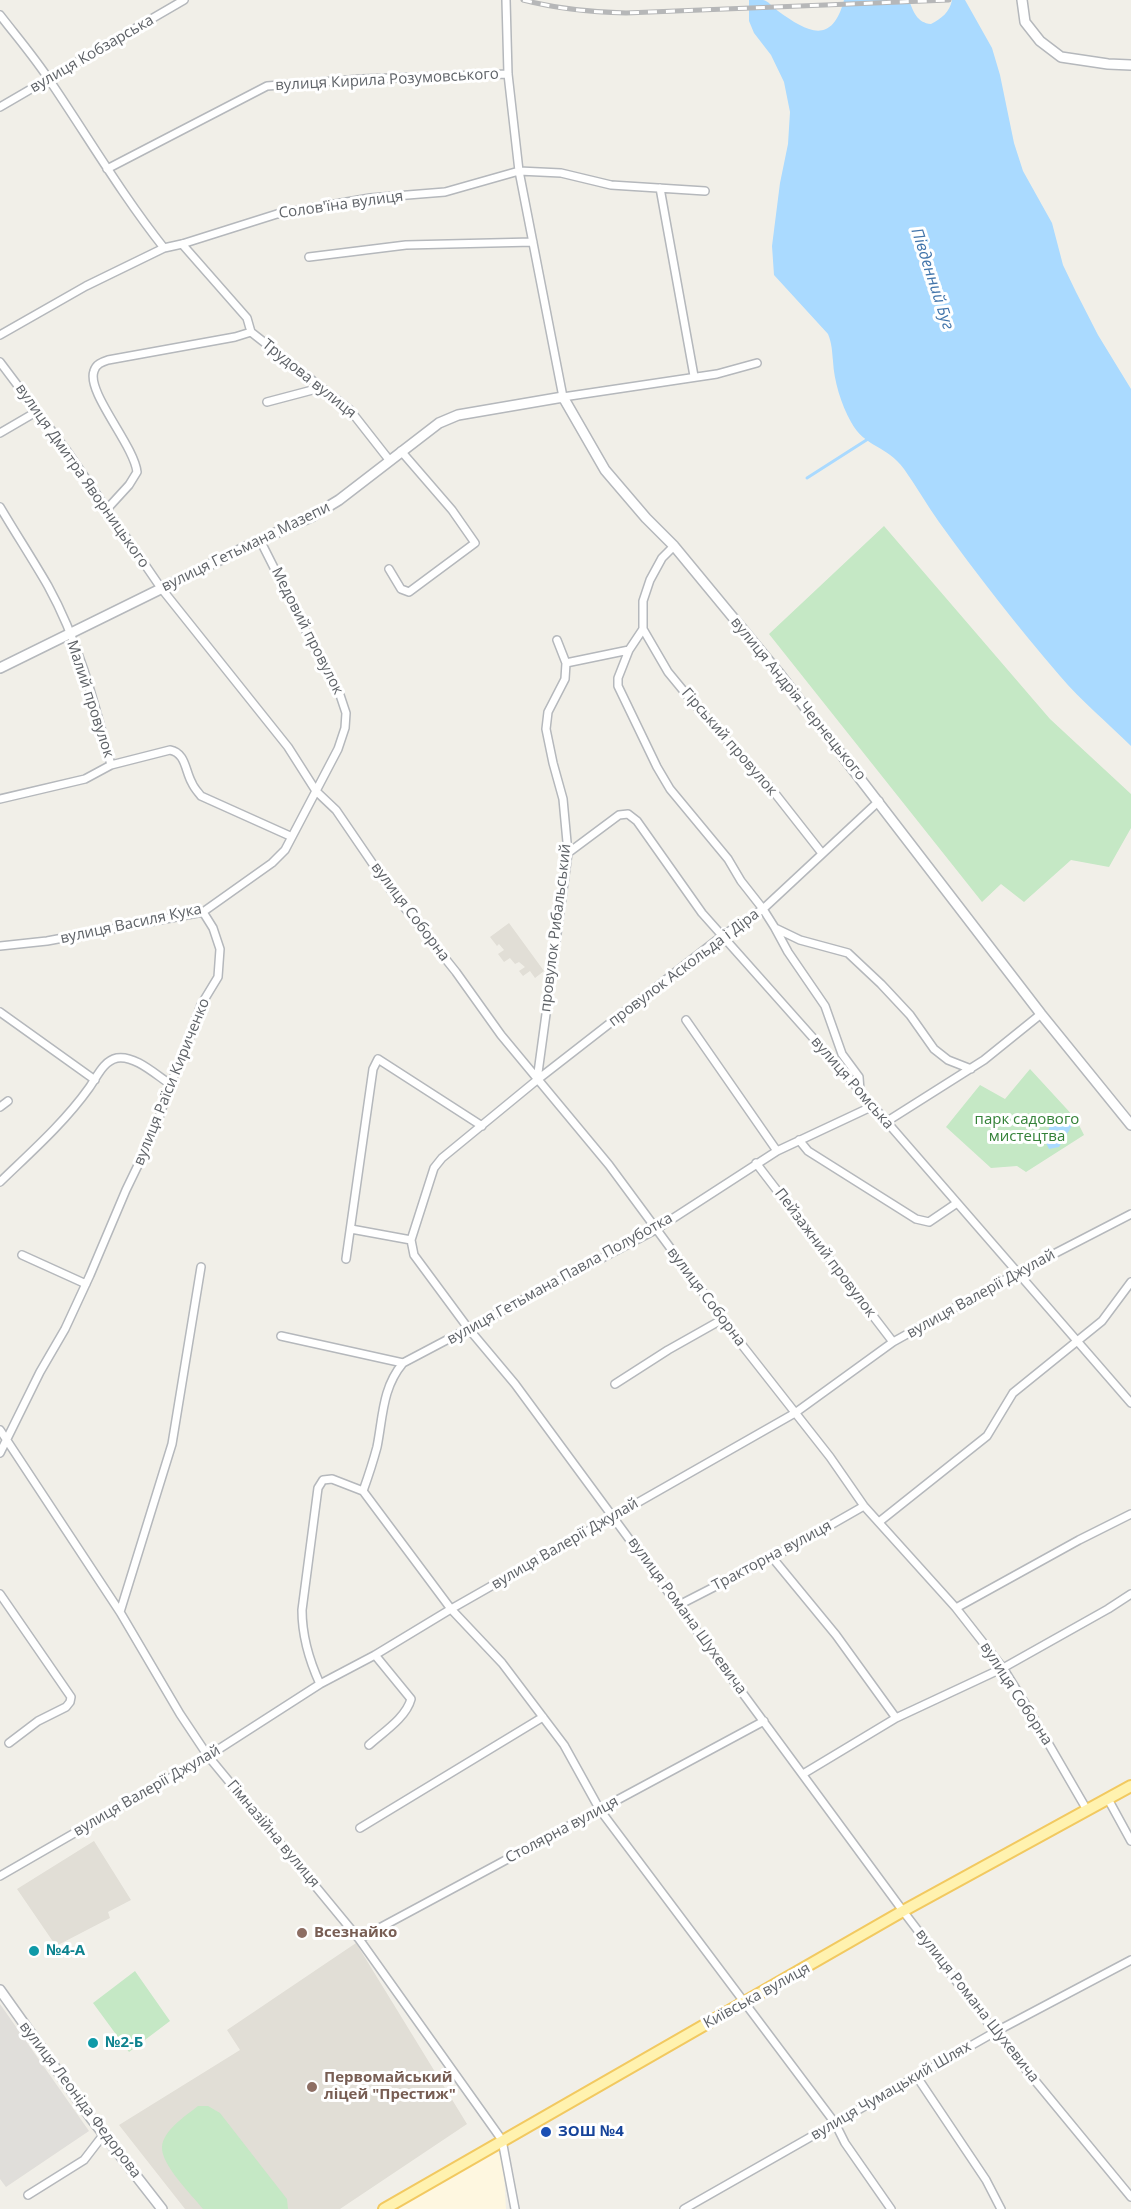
<!DOCTYPE html>
<html>
<head>
<meta charset="utf-8">
<style>
	body { margin:0 }
	canvas { display:block; background:#f1efe8 }
</style>
</head>
<body>
<canvas width="1131" height="2209"></canvas>
<script>
const context = document.querySelector('canvas').getContext('2d');
context.lineJoin = 'round';
function fill(path, color) { context.fillStyle = color; context.fill(path, 'evenodd'); }
function trace(path, color, width, dash) { context.strokeStyle = color; context.lineWidth = width; context.lineCap = dash ? 'butt' : 'round'; context.setLineDash(dash || []); context.stroke(path); }
function label(font, color, halo, rows, align = 'center') {
  context.font = font + ' "Open Sans",sans-serif'; context.lineWidth = 6; context.setLineDash([]); context.textBaseline = 'middle'; context.strokeStyle = halo; context.fillStyle = color; for (const [text, x, y, turn = 0] of rows) {
    context.save(); context.translate(x, y); context.rotate((+turn || 0) * Math.PI / 180); context.textAlign = isNaN(turn) ? turn : align; if (halo) context.strokeText(text, 0, 0); context.fillText(text, 0, 0); context.restore();
  }
}
fill(new Path2D(`
	M 502,2140 L 506,2209 L 384,2209 Z`), '#fef7e0');
fill(new Path2D(`
	M 0,2004 L 89,2131 L 6,2187 L 0,2179 Z`), '#e0deda');
fill(new Path2D(`
	M 509,923 L 544,971 L 535,978 L 530,971 L 523,976 L 519,971 L 525,967 L 519,962 L 515,964 L 510,958 L 504,962 L 498,954 L 504,950 L 499,944 L 497,946 L 490,937 Z
	M 94,1841 L 131,1900 L 108,1912 L 110,1918 L 56,1946 L 17,1889 Z
	M 356,1943 L 467,2124 L 340,2209 L 185,2209 L 119,2125 L 240,2050 L 227,2030 Z`), '#e1ded6');
fill(new Path2D(`
	M 884,526 L 1050,719 L 1131,794 L 1131,828 L 1109,867 L 1071,860 L 1024,902 L 1001,884 L 982,902 L 769,634 Z
	M 1030,1069 L 1076,1119 L 1084,1135 L 1026,1172 L 1017,1166 L 991,1168 L 946,1127 L 980,1085 L 1005,1099 Z
	M 135,1971 L 170,2021 L 129,2052 L 93,2003 Z
	M 198,2106 L 208,2106 L 220,2113 L 287,2199 L 288,2209 L 203,2209 C 192,2195 161,2165 162,2147 C 163,2130 187,2115 198,2106 Z`), '#c5e8c5');
fill(new Path2D(`
	M 749,0 C 753,0 759,0 763,0 C 768,1 773,7 778,11 C 807,32 832,46 844,0 L 909,0 C 913,11 917,23 931,24 C 941,19 950,12 952,0 L 965,0 L 992,48 L 1000,75 L 1014,143 L 1023,171 L 1052,223 L 1063,265 L 1076,292 L 1098,335 L 1131,389 L 1131,746 C 1108,723 1081,701 1060,676 C 1018,627 977,575 939,522 C 927,505 916,486 904,469 C 887,445 865,448 851,422 C 841,404 834,381 833,361 C 832,351 832,344 828,334 L 774,275 L 772,246 L 780,183 L 788,144 L 790,112 L 784,82 L 771,55 L 754,33 L 749,21 Z
	M 1067,1117 L 1076,1119 L 1059,1147 L 1049,1149 L 1044,1139 L 1053,1120 Z`), '#aadaff');
trace(new Path2D(`
	M 807,478 L 868,439`), '#aadaff', 3);
const minor = new Path2D(`
	M 506,0 L 508,74 L 519,171 L 563,397 L 717,374 L 757,363
	M 0,15 C 17,37 35,58 50,81 C 88,137 122,195 164,248
	M 0,107 L 184,0
	M 107,169 L 267,86 L 362,79 L 508,74
	M 660,188 L 694,376
	M 182,244 L 247,318 L 251,332 L 350,410 L 390,461
	M 309,257 L 406,245 L 533,242
	M 0,335 L 86,286 L 164,248 L 182,244 L 277,214 L 370,198 L 445,192 L 519,171 L 561,173 L 611,185 L 705,191
	M 0,362 L 67,451 L 161,588 L 288,747 L 316,791 L 336,810 L 392,892 L 456,972 L 501,1035 L 609,1165 L 742,1345 L 830,1457 L 864,1506 L 956,1608 L 1003,1668 L 1029,1710 L 1087,1810
	M 267,402 L 320,388
	M 0,433 L 36,412
	M 0,507 C 16,534 33,560 48,586 C 79,642 95,705 111,765
	M 107,509 L 129,485 L 137,472 C 134,445 86,392 94,371 C 96,364 102,362 108,360 L 235,337 L 251,332
	M 389,569 L 401,589 L 409,592 L 475,543 L 452,510 L 401,451
	M 643,629 L 668,672 L 696,706 L 770,787 L 821,852
	M 629,650 L 618,678 L 618,686 L 657,767 L 670,789 L 728,859 L 741,881 L 763,909 L 775,928 L 800,940 L 848,953 L 881,984 L 910,1015 L 934,1049 L 948,1060 L 971,1069
	M 566,663 L 629,650 L 643,629 L 643,601 L 650,580 L 662,558 L 674,546
	M 0,799 L 85,779 L 111,765 L 170,750 C 186,753 185,771 192,783 C 194,788 198,792 201,796 L 290,836
	M 879,801 L 763,909 L 722,936 L 537,1080 L 442,1158 L 434,1168 L 411,1240 L 414,1255 L 468,1328 L 515,1384 L 903,1911 L 995,2032 L 1131,2197
	M 568,853 L 619,815 L 628,814 L 637,821 L 702,913 L 855,1085 L 861,1095 L 873,1106 L 1131,1403
	M 775,928 L 788,952 L 825,1006 L 842,1054 L 859,1077 L 860,1091
	M 0,946 L 47,941 L 203,912 L 272,863 L 285,850 L 338,749 L 345,728 L 346,713 L 338,689 L 317,653 L 260,540
	M 0,1012 L 95,1080
	M 686,1020 L 777,1151
	M 537,1080 L 568,853 L 563,799 L 553,763 L 546,729 L 548,712 L 565,679 L 566,663 L 557,640
	M 0,1107 L 8,1101
	M 886,1122 L 984,1060 L 1041,1014
	M 799,1140 L 808,1151 L 916,1219 L 929,1222 L 957,1203
	M 756,1163 L 893,1342
	M 0,1182 C 31,1152 64,1123 89,1088 C 97,1077 103,1061 117,1058 C 135,1055 156,1075 170,1084
	M 351,1229 L 411,1240
	M 22,1255 L 86,1284
	M 346,1259 L 373,1069 L 378,1059 L 482,1126
	M 281,1336 L 403,1363
	M 615,1384 L 668,1350 L 723,1319
	M 0,1430 L 120,1612 L 180,1714 L 208,1756 L 359,1939 L 502,2140 L 515,2209
	M 0,1453 L 40,1372 L 65,1329 L 90,1275 L 126,1190 L 155,1130 L 170,1084 L 181,1062 L 201,1005 L 218,977 L 220,949 L 213,928 L 203,912
	M 363,1491 L 451,1609 L 502,1663 L 564,1745 L 600,1810 L 835,2123 L 845,2143 L 891,2209
	M 363,1491 C 368,1477 373,1462 377,1447 C 383,1417 382,1388 403,1363 L 655,1230 L 777,1151 L 873,1106
	M 879,1522 L 987,1436 L 1013,1393 L 1102,1321 L 1131,1282
	M 771,1556 L 836,1635 L 896,1718
	M 0,1594 L 71,1697 L 70,1702 L 66,1707 L 38,1721 L 9,1743
	M 679,1605 L 794,1546 L 864,1506
	M 956,1608 L 1079,1540 L 1131,1514
	M 120,1612 L 172,1444 L 201,1267
	M 320,1684 C 309,1660 302,1637 302,1610 L 318,1488 L 323,1480 L 332,1479 L 363,1491
	M 369,1745 C 382,1733 406,1718 411,1699 L 375,1655
	M 803,1774 L 896,1718 L 1003,1668 L 1108,1609 L 1131,1594
	M 1108,1799 L 1131,1841
	M 360,1828 L 543,1717
	M 0,1876 L 208,1756 L 320,1684 L 375,1655 L 451,1609 L 795,1413 L 893,1342 L 1017,1273 L 1131,1214
	M 359,1939 L 764,1721
	M 917,2077 L 986,2180 L 1001,2209
	M 28,2195 L 84,2160 L 104,2134
	M 684,2209 L 995,2032 L 1131,1960`);
const tertiary = new Path2D(`
	M 1022,0 L 1025,22 L 1040,41 L 1061,57 L 1108,64 L 1131,65
	M 0,668 L 260,540 L 311,517 L 339,500 L 439,423 L 458,415 L 563,397 L 605,470 L 646,518 L 674,546 L 778,672 L 1041,1014 L 1131,1125
	M 0,1990 L 91,2118 L 162,2209`);
const primary = new Path2D(`
	M 384,2209 L 903,1911 L 1131,1786`);
trace(minor, '#b5b8bc', 10);
trace(tertiary, '#b5b8bc', 12);
trace(primary, '#f2c960', 14);
trace(minor, '#fff', 7);
trace(tertiary, '#fff', 9);
trace(primary, '#fff2af', 10);
const rail = new Path2D(`
	M 523,0 C 558,9 591,12 626,13 L 949,0`);
trace(rail, '#b6b7b8', 5);
trace(rail, '#fff', 3, [9]);
for (const [x, y, r, color] of [
	[302,1933,6,"#8d6e63"],
	[34,1951,6,"#0f9aa8"],
	[93,2043,6,"#0f9aa8"],
	[312,2087,6,"#8d6e63"],
	[546,2132,6,"#1a4fb4"]
]) { const dot = new Path2D(); dot.arc(x, y, r, 0, 2 * Math.PI); context.fillStyle = color; context.fill(dot); trace(dot, '#fff', 2); }
label('15px', '#5f6368', '#fff', [
	["вулиця Кобзарська",92,54,-30],
	["вулиця Кирила Розумовського",387,80,-3],
	["Солов'їна вулиця",341,205,-8],
	["Трудова вулиця",309,379,39],
	["вулиця Дмитра Яворницького",82,476,55],
	["вулиця Гетьмана Мазепи",246,547,-26],
	["Медовий провулок",307,631,63],
	["Малий провулок",90,699,72],
	["вулиця Андрія Чернецького",798,699,51],
	["Гірський провулок",729,742,49],
	["вулиця Соборна",410,912,53],
	["вулиця Василя Кука",131,924,-12],
	["провулок Рибальський",556,928,-83],
	["провулок Аскольда і Діра",684,968,-37],
	["вулиця Раїси Кириченко",172,1082,-68],
	["вулиця Ромська",852,1083,49],
	["Пейзажний провулок",825,1253,53],
	["вулиця Гетьмана Павла Полуботка",560,1279,-29],
	["вулиця Валерії Джулай",981,1294,-29],
	["вулиця Соборна",706,1297,53],
	["вулиця Валерії Джулай",565,1544,-30],
	["Тракторна вулиця",772,1556,-28],
	["вулиця Романа Шухевича",687,1616,54],
	["вулиця Соборна",1016,1694,57],
	["вулиця Валерії Джулай",147,1791,-30],
	["Столярна вулиця",562,1830,-28],
	["Гімназійна вулиця",273,1834,50],
	["Київська вулиця",757,1996,-29],
	["вулиця Романа Шухевича",977,2006,52],
	["вулиця Чумацький Шлях",891,2091,-30],
	["вулиця Леоніда Федорова",80,2100,53]
]);
label('15px', '#348238', '#fff', [
	["парк садового",1027,1120],
	["мистецтва",1027,1137]
]);
label('bold 15px', '#785e54', '#fff', [
	["Всезнайко",314,1933],
	["Первомайський",324,2078],
	["ліцей \"Престиж\"",324,2095]
], 'left');
label('bold 15px', '#0d838f', '#fff', [
	["№4-А",46,1951],
	["№2-Б",105,2043]
], 'left');
label('bold 15px', '#164399', '#fff', [
	["ЗОШ №4",558,2132]
], 'left');
label('italic 16px', '#4174aa', '#fff', [
	["Південний Буг",932,279,72]
]);
</script>
</body>
</html>
